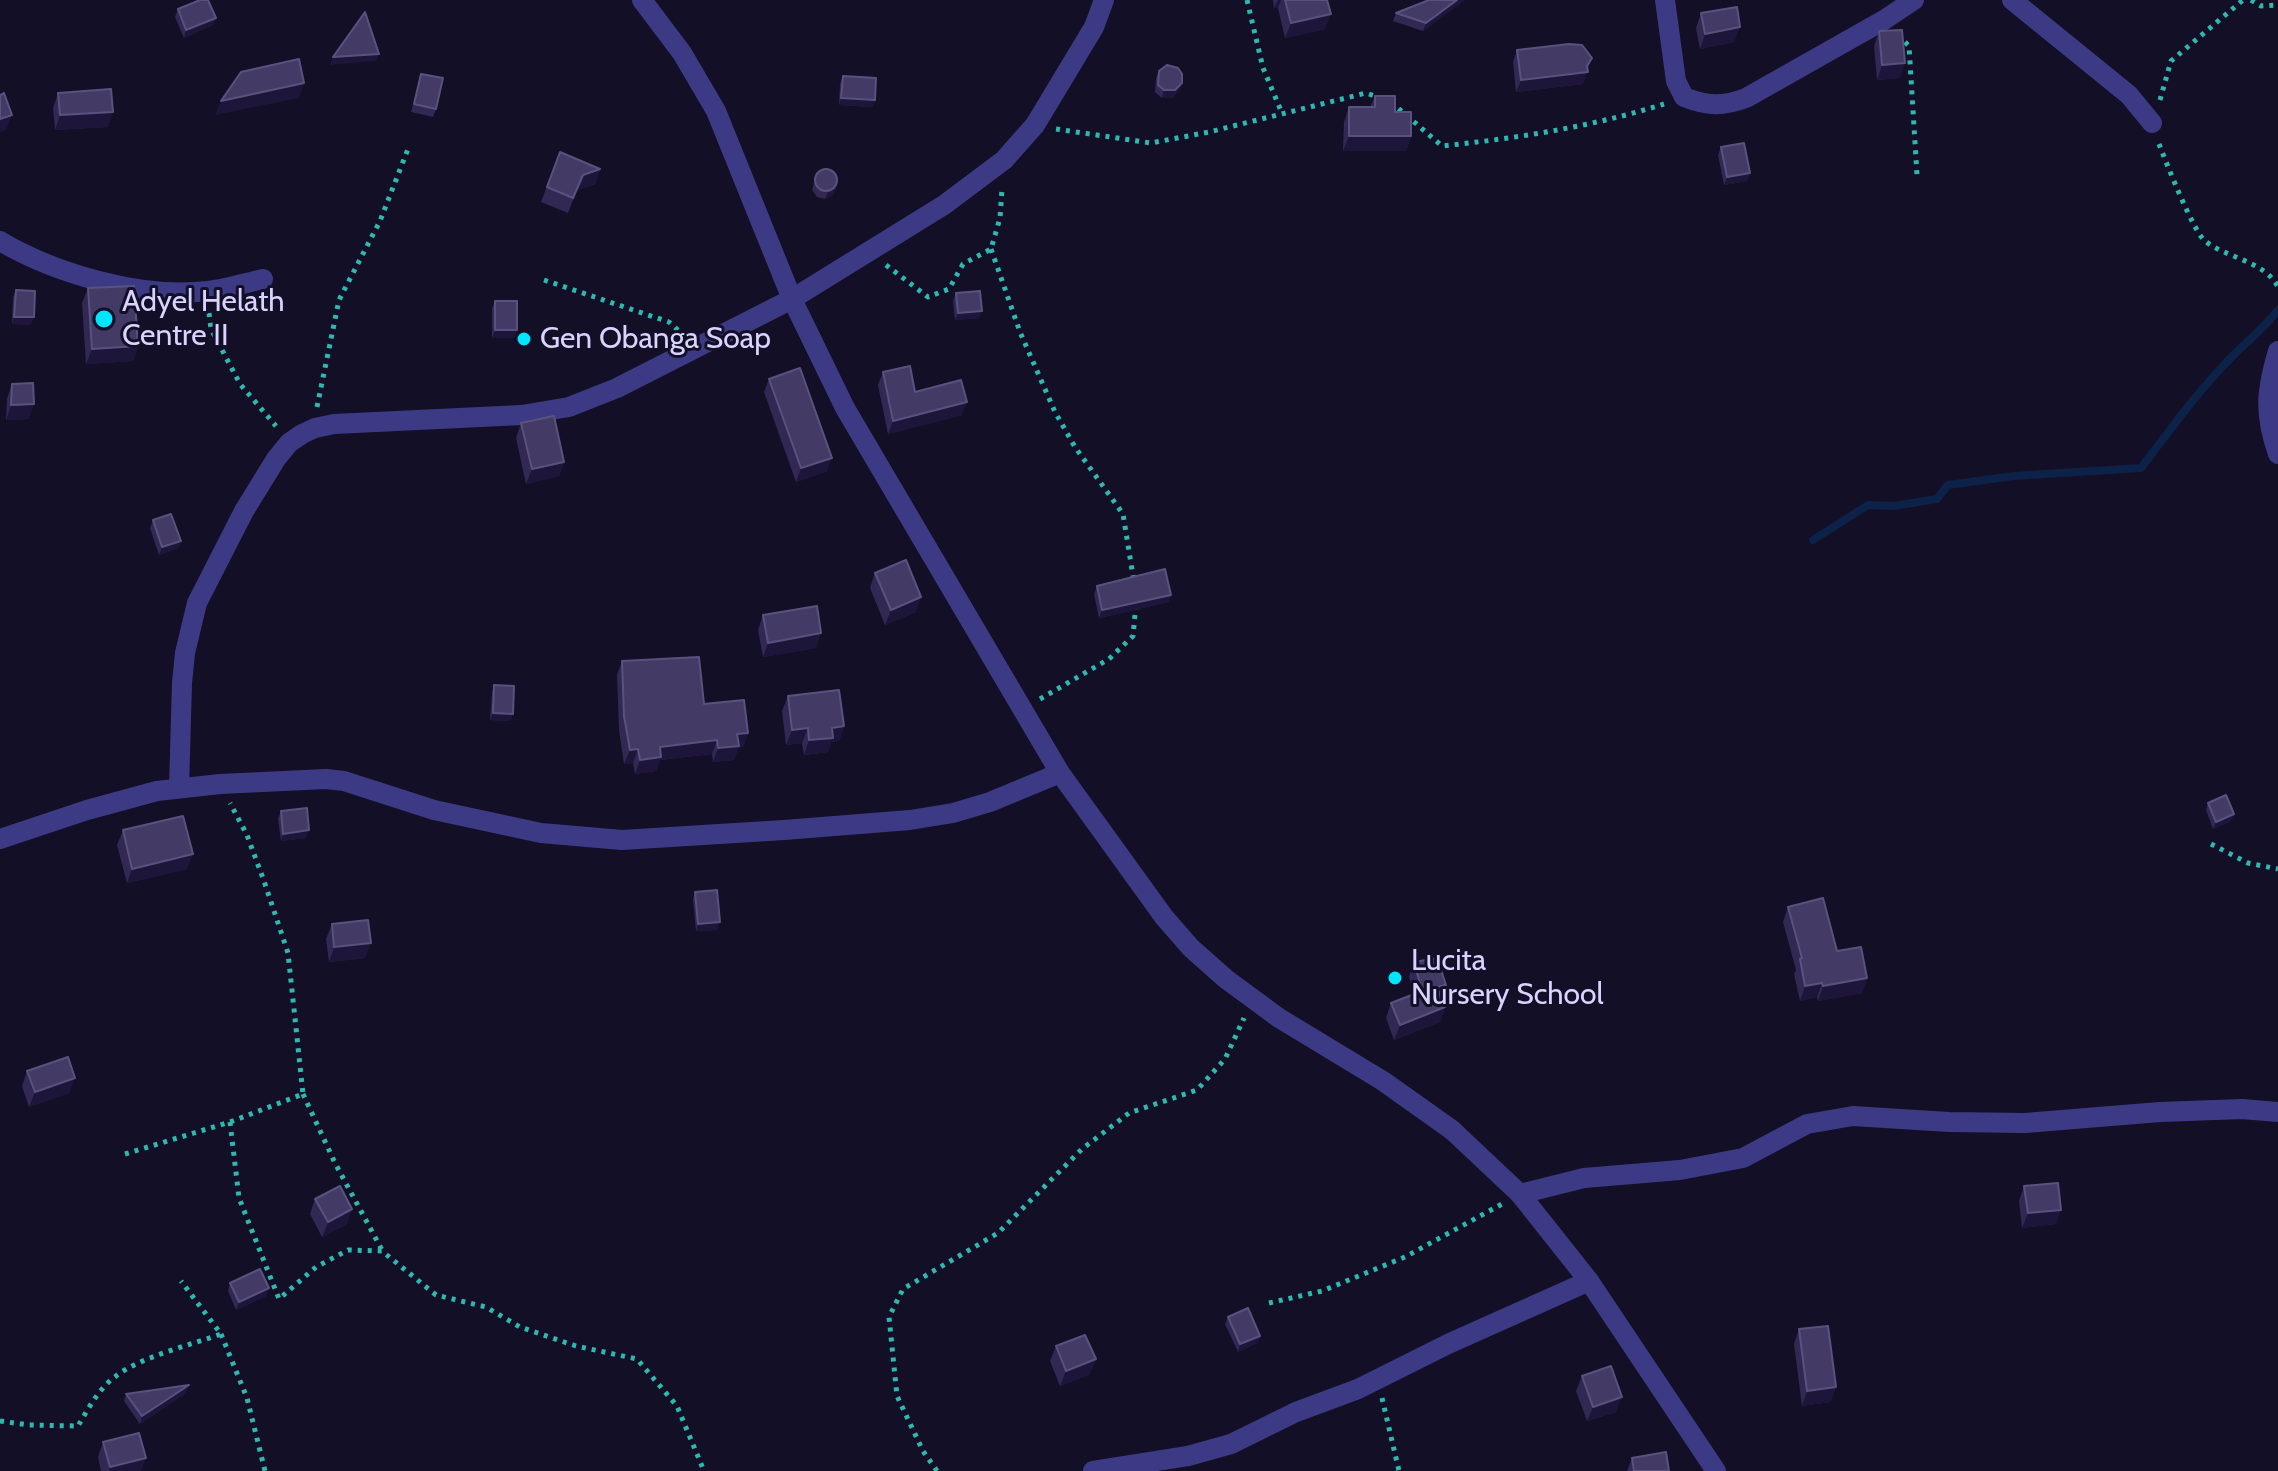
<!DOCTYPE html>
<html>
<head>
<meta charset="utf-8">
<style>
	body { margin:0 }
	canvas { display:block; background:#130f26 }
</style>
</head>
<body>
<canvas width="2278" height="1471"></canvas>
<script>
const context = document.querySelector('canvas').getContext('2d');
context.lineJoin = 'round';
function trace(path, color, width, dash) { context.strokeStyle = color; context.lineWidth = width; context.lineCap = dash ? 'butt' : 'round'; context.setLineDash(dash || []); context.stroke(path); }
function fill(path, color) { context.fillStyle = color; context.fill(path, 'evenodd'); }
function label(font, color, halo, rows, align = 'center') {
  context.font = font + ' Cabin,sans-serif'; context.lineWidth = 6; context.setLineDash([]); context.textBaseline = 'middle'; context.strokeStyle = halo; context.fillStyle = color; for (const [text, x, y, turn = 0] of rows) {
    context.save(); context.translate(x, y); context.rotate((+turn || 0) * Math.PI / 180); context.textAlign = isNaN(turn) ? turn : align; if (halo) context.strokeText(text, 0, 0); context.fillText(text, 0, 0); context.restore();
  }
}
trace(new Path2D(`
	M 1813,540 L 1868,505 L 1894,506 L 1937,499 L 1948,485 L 2014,476 L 2141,468 C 2168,433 2194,396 2225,364 C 2242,345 2262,331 2278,310`), '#0c2248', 8);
trace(new Path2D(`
	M 1247,0 L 1263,68 L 1282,113
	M 2251,0 L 2261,6 L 2278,5
	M 1898,35 L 1909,46 L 1917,175
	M 2160,100 L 2171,61 L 2243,0
	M 1391,102 L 1442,146 C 1518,138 1591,127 1664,104
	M 1056,129 L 1151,143 L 1209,132 L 1366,93 L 1378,97
	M 2159,144 C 2166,162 2193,231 2205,241 C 2226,258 2265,261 2278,287
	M 991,249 L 1020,332 L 1055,412 L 1075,447 L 1123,514 L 1134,582
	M 886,265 L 928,297 L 949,289 L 963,264 L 991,249 L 1000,218 L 1002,189
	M 544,280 L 669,322 L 681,333
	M 209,313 L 211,329 L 240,384 L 276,426
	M 317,407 L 339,300 L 380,221 L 408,149
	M 1040,699 L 1109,659 L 1133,636 L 1136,604
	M 2211,844 L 2248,863 L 2278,869
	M 303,1094 L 335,1163 L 382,1250
	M 230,1122 L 239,1198 L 279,1299 L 316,1267 L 348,1250 L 382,1251 L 436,1295 L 486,1307 L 520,1327 L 576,1346 L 637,1359 L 677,1406 L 704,1471
	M 125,1154 L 230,1122 L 303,1094 L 288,953 L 264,881 L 247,835 L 230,803
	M 1269,1303 L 1322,1291 L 1405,1257 L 1502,1204
	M 221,1334 L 247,1398 L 265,1471
	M 1382,1398 L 1399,1471
	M 0,1421 L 29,1425 L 78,1426 C 88,1409 99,1388 116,1376 C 140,1357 191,1345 221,1334 L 181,1281
	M 937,1471 L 923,1451 L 897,1396 L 889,1317 L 903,1289 L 998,1233 L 1082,1149 L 1129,1113 L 1197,1090 L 1225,1059 L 1244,1018`), '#2fb8b0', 5, [4, 6]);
trace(new Path2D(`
	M 1665,0 L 1676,81 L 1684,97 C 1707,106 1722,107 1746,98 L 1884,20 L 1914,0
	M 2012,0 L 2129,95 L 2152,123
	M 0,241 C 56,274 143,299 208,291 C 226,289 245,283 263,279
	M 2278,351 C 2266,391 2264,414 2278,454
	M 179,788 L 182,683 L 185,653 L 197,603 L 244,511 L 276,459 L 289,443 L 302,434 L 315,428 L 334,424 L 522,415 L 569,407 L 617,388 L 792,299 L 944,205 L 1004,160 L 1035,125 L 1094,27 L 1104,0
	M 0,839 L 87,810 L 157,791 L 220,784 L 326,779 L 344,781 L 434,810 L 541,833 L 622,840 L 784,830 L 910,820 L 953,813 L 990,802 L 1060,773
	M 1520,1194 L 1584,1178 L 1680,1170 L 1743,1158 L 1807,1124 L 1853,1116 L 1949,1122 L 2025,1123 L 2160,1112 L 2242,1109 L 2278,1112
	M 1093,1471 L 1188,1456 L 1231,1444 L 1296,1412 L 1358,1389 L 1448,1344 L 1589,1281`), '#3d3a85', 20);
trace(new Path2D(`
	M 642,0 L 682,53 L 716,111 L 792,299 L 845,408 L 1060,773 L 1164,917 L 1191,948 L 1226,979 L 1279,1018 L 1383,1081 L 1452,1130 L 1520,1194 L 1589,1281 L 1716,1471`), '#3d3a85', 20);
fill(new Path2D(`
	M 1273,0 L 1327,0 L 1325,29 L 1285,38 L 1278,8 L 1274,8 Z
	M 1465,0 L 1423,31 L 1393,21 L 1396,13 Z
	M 178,9 L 216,18 L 213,25 L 184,38 L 175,17 Z
	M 1701,13 L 1734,42 L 1700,49 L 1696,28 Z
	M 1879,31 L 1900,78 L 1877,80 L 1874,46 Z
	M 1517,50 L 1583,84 L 1516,92 L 1513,62 Z
	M 1159,71 L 1182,83 L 1179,90 L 1172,98 L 1162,98 L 1155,92 L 1156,78 Z
	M 421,74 L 436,109 L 433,117 L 411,112 Z
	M 843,76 L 873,107 L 839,105 L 840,84 Z
	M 58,93 L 108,127 L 55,130 L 53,108 Z
	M 1375,96 L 1395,112 L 1411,136 L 1406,151 L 1343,151 L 1344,122 L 1349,107 L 1370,107 Z
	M 1721,147 L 1750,173 L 1747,181 L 1724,185 L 1718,155 Z
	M 560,152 L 600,169 L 595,184 L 577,190 L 568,213 L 541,202 Z
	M 817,173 L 836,188 L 833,195 L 825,199 L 817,197 L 812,190 Z
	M 88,288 L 138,346 L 133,361 L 86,364 L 82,303 Z
	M 16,290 L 31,325 L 12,324 L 13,297 Z
	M 956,293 L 979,318 L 955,320 L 953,301 Z
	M 495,301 L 517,330 L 514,338 L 492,338 L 492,308 Z
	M 883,372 L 915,392 L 962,415 L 888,434 L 878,385 Z
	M 769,379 L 827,471 L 796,482 L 764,392 Z
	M 12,384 L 34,404 L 28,419 L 6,420 L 7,399 Z
	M 521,423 L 564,462 L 559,476 L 526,484 L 516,438 Z
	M 153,520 L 181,541 L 178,548 L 159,555 L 150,528 Z
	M 875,573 L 916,612 L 885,625 L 870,588 Z
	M 1097,586 L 1169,602 L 1099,618 L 1094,594 Z
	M 763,615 L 816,648 L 763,657 L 758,630 Z
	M 622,661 L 704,704 L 748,733 L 743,747 L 738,748 L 734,760 L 713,762 L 712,754 L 660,760 L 656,771 L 635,774 L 633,763 L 624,764 L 619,730 L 617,675 Z
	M 494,685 L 513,714 L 510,721 L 490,720 L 492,692 Z
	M 788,696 L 844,726 L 839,741 L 831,742 L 828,752 L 804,755 L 802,743 L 786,745 L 782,711 Z
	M 2208,803 L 2231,821 L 2213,829 L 2206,810 Z
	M 281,811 L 306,838 L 281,841 L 278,819 Z
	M 123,830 L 187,869 L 127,883 L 117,845 Z
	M 695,892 L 717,930 L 696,931 L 693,899 Z
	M 1788,907 L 1867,978 L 1862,993 L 1818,1001 L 1817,997 L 1800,1001 L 1794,974 L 1796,970 L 1783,922 Z
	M 332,924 L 365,958 L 329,962 L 326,939 Z
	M 1414,962 L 1441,997 L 1445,1007 L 1440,1022 L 1394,1040 L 1386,1018 L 1391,1003 L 1413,994 L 1409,977 Z
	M 27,1071 L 69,1093 L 29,1107 L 22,1086 Z
	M 2024,1186 L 2056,1224 L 2022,1228 L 2019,1201 Z
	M 315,1199 L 347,1224 L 322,1237 L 310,1214 Z
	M 230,1283 L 266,1296 L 236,1310 L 228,1291 Z
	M 1228,1317 L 1260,1336 L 1257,1343 L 1238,1352 L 1225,1324 Z
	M 1799,1329 L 1836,1387 L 1830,1402 L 1802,1406 L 1794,1344 Z
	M 1056,1346 L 1090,1374 L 1060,1386 L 1050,1361 Z
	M 1582,1376 L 1616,1412 L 1587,1421 L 1576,1391 Z
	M 186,1393 L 140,1424 L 124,1401 L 126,1394 Z
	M 103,1442 L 141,1471 L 101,1471 L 98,1457 Z
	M 1632,1458 L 1669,1471 L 1627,1471 Z`), '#312854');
fill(new Path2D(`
	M 1278,0 L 1281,0 L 1278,8 L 1274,8 Z
	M 1457,0 L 1465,0 L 1423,31 L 1426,23 Z
	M 1331,14 L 1325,29 L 1285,38 L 1291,23 Z
	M 216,18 L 213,25 L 184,38 L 186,30 Z
	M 1740,27 L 1734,42 L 1700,49 L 1705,34 Z
	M 379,54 L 376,61 L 330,65 L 333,57 Z
	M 1592,58 L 1583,84 L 1516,92 L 1521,80 L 1587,66 Z
	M 1905,63 L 1900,78 L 1877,80 L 1882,65 Z
	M 304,83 L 299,98 L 215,115 L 221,101 Z
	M 1182,83 L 1179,90 L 1172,98 L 1162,98 L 1164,90 Z
	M 841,98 L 875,100 L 873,107 L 839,105 Z
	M 113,112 L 108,127 L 55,130 L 60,115 Z
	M 12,115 L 6,130 L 0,132 L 0,119 Z
	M 1349,136 L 1411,136 L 1406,151 L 1343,151 Z
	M 600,169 L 595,184 L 577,190 L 568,213 L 583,175 Z
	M 1750,173 L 1747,181 L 1724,185 L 1727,177 Z
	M 836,188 L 833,195 L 825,199 L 828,192 Z
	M 982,311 L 979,318 L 955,320 L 958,313 Z
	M 14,317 L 34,317 L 31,325 L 12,324 Z
	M 495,330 L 517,330 L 514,338 L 492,338 Z
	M 138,346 L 133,361 L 86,364 L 92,349 Z
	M 967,402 L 962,415 L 888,434 L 893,421 Z
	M 34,404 L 28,419 L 6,420 L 11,405 Z
	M 832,458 L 827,471 L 796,482 L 801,468 Z
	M 564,462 L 559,476 L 526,484 L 532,469 Z
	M 181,541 L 178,548 L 159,555 L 162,547 Z
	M 1171,595 L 1169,602 L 1099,618 L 1102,610 Z
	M 921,597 L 916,612 L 885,625 L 891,610 Z
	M 821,633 L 816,648 L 763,657 L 768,643 Z
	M 493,713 L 513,714 L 510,721 L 490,720 Z
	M 844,726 L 839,741 L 831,742 L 828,752 L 804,755 L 809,740 L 832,728 Z
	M 808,728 L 802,743 L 786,745 L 792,730 Z
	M 748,733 L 743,747 L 738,748 L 734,760 L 713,762 L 718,748 L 737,734 Z
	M 717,740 L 712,754 L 660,760 L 656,771 L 635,774 L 640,760 L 660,747 Z
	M 638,749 L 633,763 L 624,764 L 630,750 Z
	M 2234,814 L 2231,821 L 2213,829 L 2216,822 Z
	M 309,830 L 306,838 L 281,841 L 283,834 Z
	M 193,854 L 187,869 L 127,883 L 132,869 Z
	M 720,922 L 717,930 L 696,931 L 698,924 Z
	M 371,943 L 365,958 L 329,962 L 334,947 Z
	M 1867,978 L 1862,993 L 1818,1001 L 1823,986 Z
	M 1822,983 L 1817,997 L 1800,1001 L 1805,986 Z
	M 1446,985 L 1440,1000 L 1437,987 Z
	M 1445,1007 L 1440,1022 L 1394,1040 L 1400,1025 Z
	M 75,1078 L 69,1093 L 29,1107 L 35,1092 Z
	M 352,1209 L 347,1224 L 322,1237 L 328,1222 Z
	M 2061,1210 L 2056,1224 L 2022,1228 L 2028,1213 Z
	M 269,1288 L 266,1296 L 236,1310 L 239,1302 Z
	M 1260,1336 L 1257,1343 L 1238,1352 L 1240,1344 Z
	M 1096,1359 L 1090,1374 L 1060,1386 L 1066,1371 Z
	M 189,1385 L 186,1393 L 140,1424 L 142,1416 Z
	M 1836,1387 L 1830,1402 L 1802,1406 L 1807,1391 Z
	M 1622,1397 L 1616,1412 L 1587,1421 L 1593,1407 Z
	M 146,1458 L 141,1471 L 109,1471 L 110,1467 Z`), '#1d163a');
const building = new Path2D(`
	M 200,0 L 208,0 L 216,18 L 186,30 L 178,9 Z
	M 1285,0 L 1327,0 L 1331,14 L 1291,23 Z
	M 1429,0 L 1457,0 L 1426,23 L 1396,13 Z
	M 1737,7 L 1740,27 L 1705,34 L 1701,13 Z
	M 365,12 L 379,54 L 333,57 Z
	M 1902,30 L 1905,63 L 1882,65 L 1879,31 Z
	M 1569,44 L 1582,45 L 1592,58 L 1587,66 L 1588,72 L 1521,80 L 1517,50 Z
	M 299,59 L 304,83 L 221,101 L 241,72 Z
	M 1167,65 L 1178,68 L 1182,74 L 1182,83 L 1175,90 L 1164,90 L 1158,85 L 1159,71 Z
	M 421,74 L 443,78 L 436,109 L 414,104 Z
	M 843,76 L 876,78 L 875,100 L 841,98 Z
	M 111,89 L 113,112 L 60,115 L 58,93 Z
	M 4,93 L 12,115 L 0,119 L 0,95 Z
	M 1375,96 L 1395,96 L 1395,112 L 1411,112 L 1411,136 L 1349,136 L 1349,107 L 1375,107 Z
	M 1744,143 L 1750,173 L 1727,177 L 1721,147 Z
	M 560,152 L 600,169 L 583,175 L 573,198 L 547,187 Z
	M815 180a11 11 0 1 1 22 0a11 11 0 1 1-22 0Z
	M 134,286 L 138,346 L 92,349 L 88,288 Z
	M 16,290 L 35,291 L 34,317 L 14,317 Z
	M 980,291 L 982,311 L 958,313 L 956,293 Z
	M 495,301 L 517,301 L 517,330 L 495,330 Z
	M 910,366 L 915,392 L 961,380 L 967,402 L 893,421 L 883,372 Z
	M 800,368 L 832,458 L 801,468 L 769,379 Z
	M 33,383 L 34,404 L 11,405 L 12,384 Z
	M 554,416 L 564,462 L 532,469 L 521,423 Z
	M 171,514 L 181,541 L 162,547 L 153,520 Z
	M 906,560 L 921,597 L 891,610 L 875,573 Z
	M 1165,569 L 1171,595 L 1102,610 L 1097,586 Z
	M 817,606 L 821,633 L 768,643 L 763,615 Z
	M 699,657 L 704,704 L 744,700 L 748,733 L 737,734 L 739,746 L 718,748 L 717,740 L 660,747 L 661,757 L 640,760 L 638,749 L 630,750 L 624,716 L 622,661 Z
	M 494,685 L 514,686 L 513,714 L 493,713 Z
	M 839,690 L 844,726 L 832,728 L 833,738 L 809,740 L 808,728 L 792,730 L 788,696 Z
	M 2226,795 L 2234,814 L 2216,822 L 2208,803 Z
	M 307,808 L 309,830 L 283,834 L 281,811 Z
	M 183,816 L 193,854 L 132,869 L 123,830 Z
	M 717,890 L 720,922 L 698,924 L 695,892 Z
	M 1823,898 L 1837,951 L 1861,947 L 1867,978 L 1823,986 L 1822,983 L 1805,986 L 1800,959 L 1802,958 L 1788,907 Z
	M 368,920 L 371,943 L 334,947 L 332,924 Z
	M 1437,958 L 1446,985 L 1437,987 L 1445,1007 L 1400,1025 L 1391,1003 L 1422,991 L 1414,962 Z
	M 68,1057 L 75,1078 L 35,1092 L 27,1071 Z
	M 2058,1183 L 2061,1210 L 2028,1213 L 2024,1186 Z
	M 340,1186 L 352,1209 L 328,1222 L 315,1199 Z
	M 260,1269 L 269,1288 L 239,1302 L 230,1283 Z
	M 1248,1308 L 1260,1336 L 1240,1344 L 1228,1317 Z
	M 1828,1326 L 1836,1387 L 1807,1391 L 1799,1329 Z
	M 1085,1335 L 1096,1359 L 1066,1371 L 1056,1346 Z
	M 1611,1366 L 1622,1397 L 1593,1407 L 1582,1376 Z
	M 189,1385 L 142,1416 L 126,1394 Z
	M 139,1433 L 146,1458 L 110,1467 L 103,1442 Z
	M 1666,1452 L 1669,1471 L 1634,1471 L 1632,1458 Z`);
fill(building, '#433a66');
trace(building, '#5a527e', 2);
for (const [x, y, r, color] of [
	[104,319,10,"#00e5ff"],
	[524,339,8,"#00e5ff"],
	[1395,978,8,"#00e5ff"]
]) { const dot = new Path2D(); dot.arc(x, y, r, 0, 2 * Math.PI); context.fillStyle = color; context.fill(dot); trace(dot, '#130f26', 3); }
label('30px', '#d9d4ff', '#130f26', [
	["Adyel Helath",122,302],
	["Centre II",122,336],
	["Gen Obanga Soap",540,339],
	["Lucita",1411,961],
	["Nursery School",1411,995]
], 'left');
</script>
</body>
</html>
